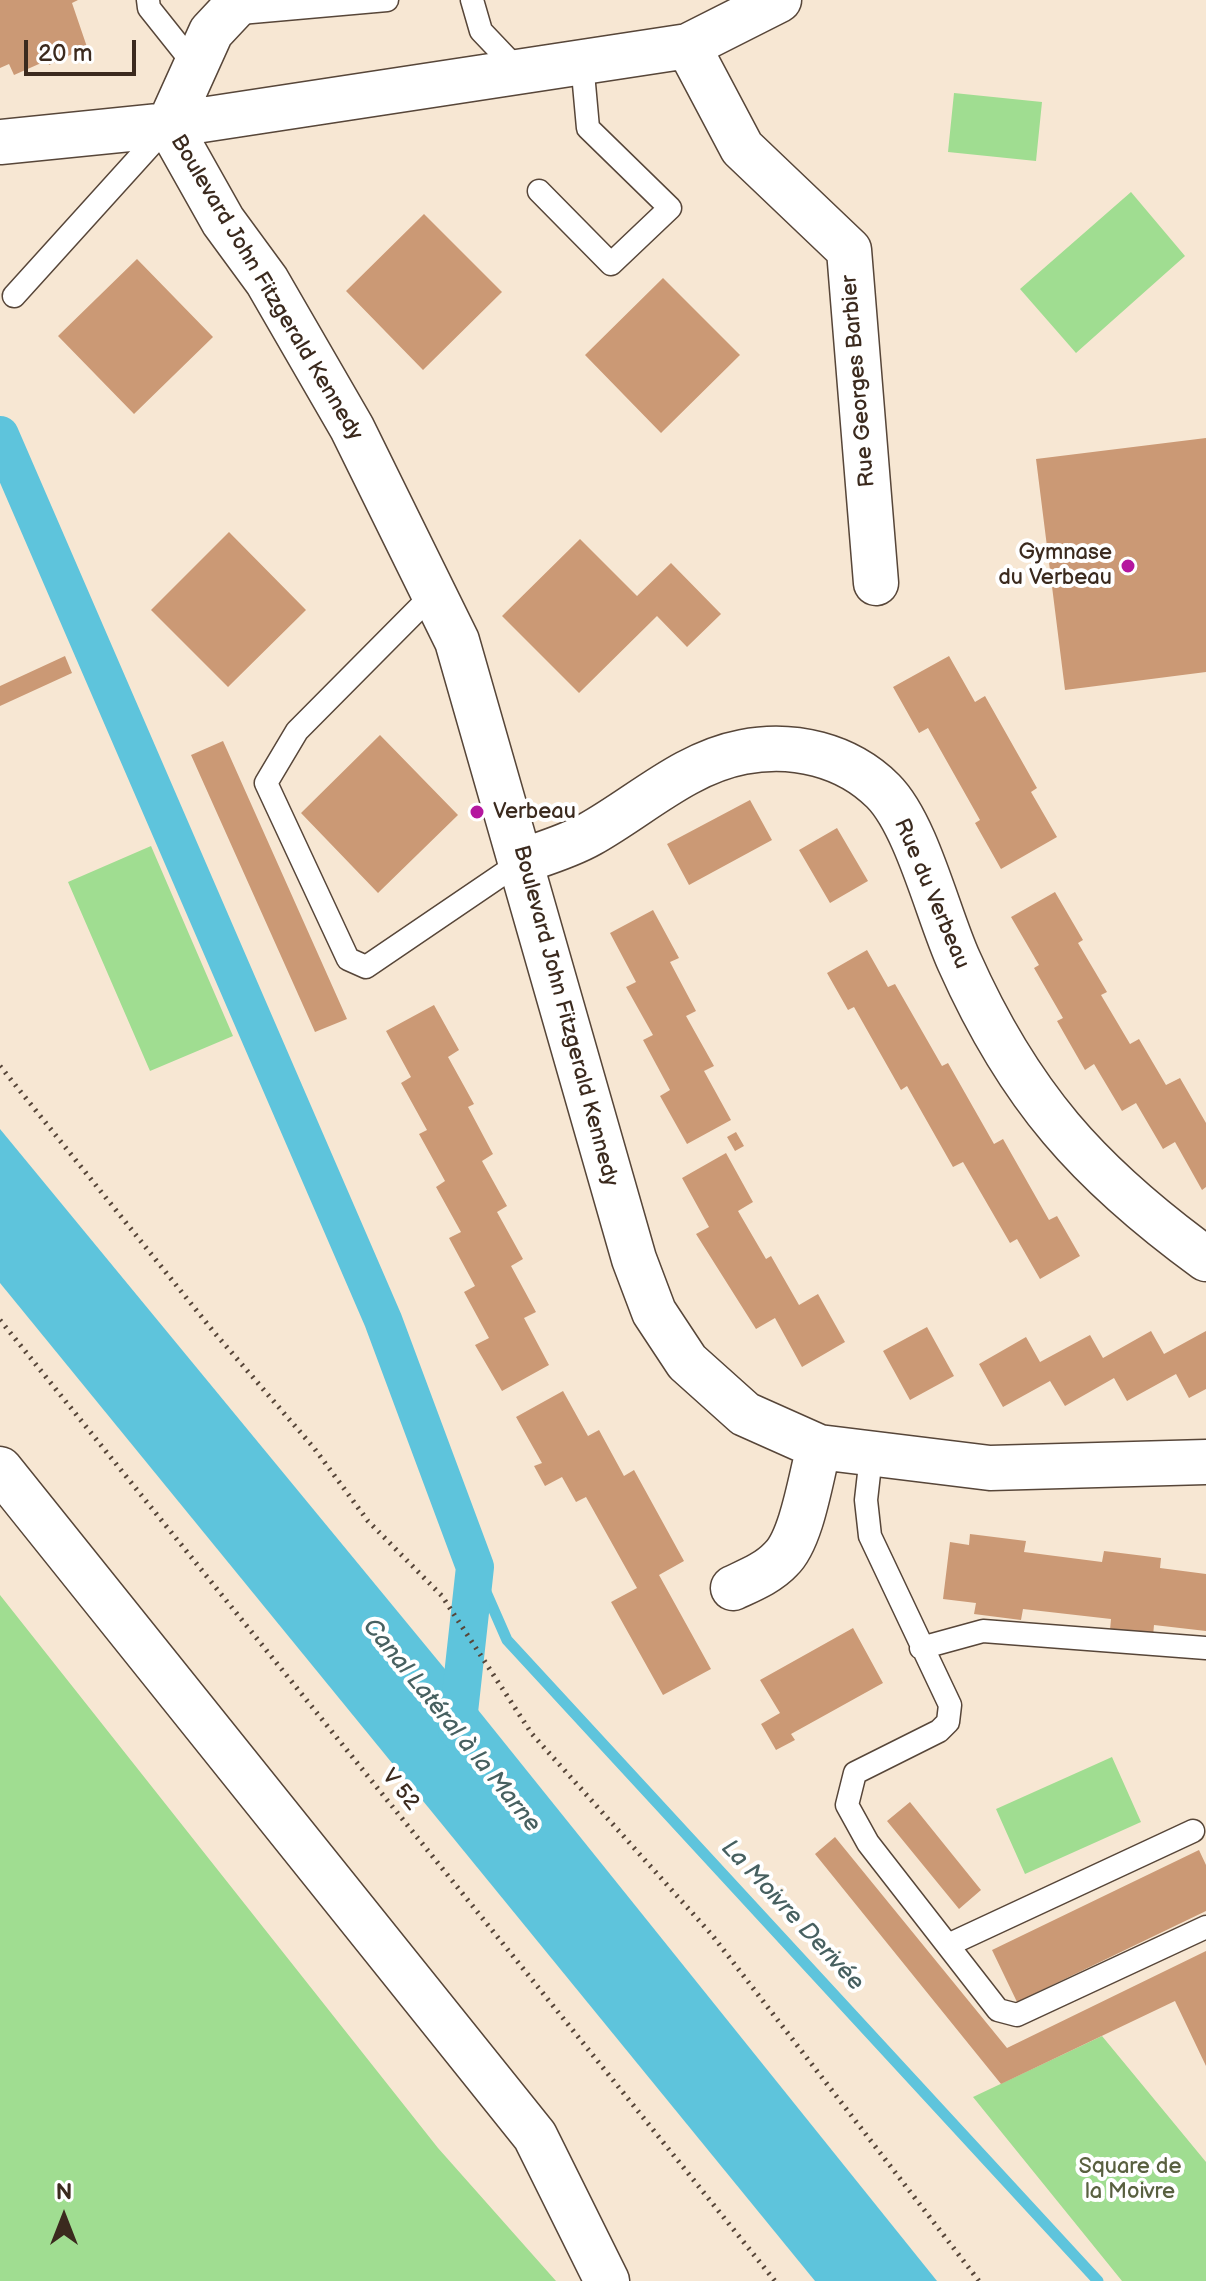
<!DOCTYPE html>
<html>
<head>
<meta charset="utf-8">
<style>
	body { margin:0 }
	#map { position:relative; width:1206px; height:2281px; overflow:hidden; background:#f7e7d3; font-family:"Balsamiq Sans",sans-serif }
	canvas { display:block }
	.north { position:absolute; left:24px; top:2177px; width:80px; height:80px; -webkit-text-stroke:6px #fff; paint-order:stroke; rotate:0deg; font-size:22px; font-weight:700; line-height:32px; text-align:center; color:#3b2a1e }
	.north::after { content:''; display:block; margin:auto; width:28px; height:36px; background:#3b2a1e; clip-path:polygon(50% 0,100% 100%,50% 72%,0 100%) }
	.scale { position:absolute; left:24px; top:40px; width:112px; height:36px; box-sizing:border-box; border:4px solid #3b2a1e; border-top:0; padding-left:10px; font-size:24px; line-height:28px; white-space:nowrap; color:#3b2a1e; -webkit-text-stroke:6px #fff; paint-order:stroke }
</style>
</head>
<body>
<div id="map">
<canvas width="1206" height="2281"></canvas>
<div class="north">N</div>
<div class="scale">20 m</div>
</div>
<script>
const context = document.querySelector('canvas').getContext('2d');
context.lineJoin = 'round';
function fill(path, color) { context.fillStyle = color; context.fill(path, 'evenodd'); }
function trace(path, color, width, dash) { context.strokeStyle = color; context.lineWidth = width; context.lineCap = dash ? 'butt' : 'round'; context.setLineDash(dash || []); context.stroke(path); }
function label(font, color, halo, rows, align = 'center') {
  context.font = font + ' "Balsamiq Sans",sans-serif'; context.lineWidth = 8; context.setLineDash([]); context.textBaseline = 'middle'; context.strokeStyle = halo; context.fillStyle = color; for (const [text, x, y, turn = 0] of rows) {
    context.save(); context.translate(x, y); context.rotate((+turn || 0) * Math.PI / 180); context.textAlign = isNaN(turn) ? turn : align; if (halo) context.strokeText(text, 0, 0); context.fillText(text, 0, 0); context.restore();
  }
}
fill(new Path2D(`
	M 954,93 L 1042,102 L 1036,161 L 948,152 Z
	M 1131,192 L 1185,256 L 1076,353 L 1020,289 Z
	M 151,846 L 233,1036 L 150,1071 L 68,882 Z
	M 0,1595 L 438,2148 L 556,2281 L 0,2281 Z
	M 1112,1757 L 1141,1822 L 1025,1874 L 996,1809 Z
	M 1102,2036 L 1206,2162 L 1206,2281 L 1122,2281 L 973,2097 Z`), '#a0dd91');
fill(new Path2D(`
	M 0,1129 L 454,1680 L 937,2281 L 815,2281 L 0,1283 Z`), '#5ec4dc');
trace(new Path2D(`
	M 475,1567 L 507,1640 L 1098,2281`), '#5ec4dc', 11);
trace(new Path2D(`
	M 0,435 L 383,1320 L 475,1567 L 457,1730`), '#5ec4dc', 38);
fill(new Path2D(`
	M 0,0 L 78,0 L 72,3 L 87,47 L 49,65 L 48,60 L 14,75 L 9,64 L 0,68 Z
	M 424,214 L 502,292 L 423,370 L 346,291 Z
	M 137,259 L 213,337 L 134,414 L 58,336 Z
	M 663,278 L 740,355 L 661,433 L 585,355 Z
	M 1206,438 L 1206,672 L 1065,690 L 1036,459 Z
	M 229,532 L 306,610 L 228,687 L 151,610 Z
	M 580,539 L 637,596 L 671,563 L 721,614 L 687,647 L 657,616 L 579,693 L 502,616 Z
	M 65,656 L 72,673 L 0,706 L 0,686 Z
	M 949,656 L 975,702 L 985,696 L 1037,788 L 1031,792 L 1057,837 L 1001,869 L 975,823 L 980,820 L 928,728 L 919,733 L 893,687 Z
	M 380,735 L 458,815 L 378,893 L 301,813 Z
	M 223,741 L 347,1019 L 315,1032 L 191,755 Z
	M 750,800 L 772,840 L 689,885 L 667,844 Z
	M 837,828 L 868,881 L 830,903 L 799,850 Z
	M 1055,892 L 1083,940 L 1078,943 L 1107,992 L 1101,995 L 1130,1044 L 1139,1039 L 1166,1085 L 1180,1078 L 1206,1123 L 1206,1187 L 1202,1190 L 1175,1142 L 1163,1149 L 1136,1103 L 1122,1111 L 1094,1064 L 1085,1070 L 1057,1021 L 1063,1018 L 1034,968 L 1039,965 L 1011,917 Z
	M 653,910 L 679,958 L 670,962 L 696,1011 L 686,1016 L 714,1066 L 704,1071 L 731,1120 L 687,1144 L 660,1096 L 670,1090 L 643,1040 L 653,1035 L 626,987 L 636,982 L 610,933 Z
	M 867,950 L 888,987 L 895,984 L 942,1066 L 948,1063 L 994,1144 L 1003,1139 L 1049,1220 L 1057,1216 L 1080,1256 L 1040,1279 L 1017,1239 L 1010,1243 L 963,1162 L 953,1167 L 907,1086 L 901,1090 L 854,1007 L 848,1010 L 827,973 Z
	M 434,1005 L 459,1050 L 448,1057 L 474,1104 L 468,1107 L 493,1154 L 482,1161 L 507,1206 L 497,1212 L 523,1259 L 511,1266 L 536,1312 L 524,1318 L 549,1365 L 502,1391 L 475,1345 L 489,1338 L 464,1292 L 475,1286 L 449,1238 L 461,1232 L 436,1187 L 445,1181 L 419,1134 L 427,1130 L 401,1083 L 411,1077 L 386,1031 Z
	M 736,1132 L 744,1146 L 735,1151 L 727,1137 Z
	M 726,1153 L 753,1202 L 738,1211 L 766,1259 L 771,1256 L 799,1305 L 818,1294 L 845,1342 L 802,1367 L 775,1318 L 756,1329 L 696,1234 L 709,1227 L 682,1178 Z
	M 927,1327 L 954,1376 L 910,1400 L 883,1351 Z
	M 1151,1331 L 1164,1354 L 1206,1331 L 1206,1389 L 1189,1398 L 1176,1374 L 1127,1401 L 1114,1378 L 1065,1406 L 1050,1381 L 1003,1407 L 979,1364 L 1026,1337 L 1040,1362 L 1090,1335 L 1103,1358 Z
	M 563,1391 L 588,1436 L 599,1430 L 624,1476 L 634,1470 L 684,1561 L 659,1575 L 711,1669 L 663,1695 L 611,1602 L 637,1588 L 586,1497 L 576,1502 L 562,1477 L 545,1486 L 534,1466 L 542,1463 L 516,1417 Z
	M 970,1534 L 1026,1541 L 1024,1552 L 1102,1562 L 1104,1551 L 1161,1558 L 1160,1568 L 1206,1574 L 1206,1631 L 1154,1625 L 1153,1636 L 1110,1630 L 1111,1619 L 1023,1609 L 1021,1620 L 974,1614 L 976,1603 L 943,1599 L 950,1542 L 969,1545 Z
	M 853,1628 L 883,1683 L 791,1734 L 795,1740 L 776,1750 L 761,1724 L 780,1713 L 760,1680 Z
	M 910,1802 L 981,1890 L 959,1909 L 887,1821 Z
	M 835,1837 L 1007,2048 L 1206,1951 L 1206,2066 L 1175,2001 L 1001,2084 L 815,1854 Z
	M 1199,1850 L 1206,1865 L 1206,1911 L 1017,2002 L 992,1950 Z`), '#cb9975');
const lane = new Path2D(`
	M 148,0 L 149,8 L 196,67
	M 472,0 L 481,31 L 520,72
	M 229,14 L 387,0
	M 539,191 L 611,264 L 670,208 L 588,128 L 582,62
	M 14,296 L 166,128
	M 433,594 L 297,731 L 266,783 L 348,959 L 366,967 L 522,861
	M 871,1456 L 866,1500 L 870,1536 L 950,1705 L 948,1722 L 939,1731 L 855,1773 L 847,1805 L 868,1843 L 998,2010 L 1017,2015 L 1206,1927
	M 921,1648 L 983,1631 L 1206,1648
	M 948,1945 L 1193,1831`);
const street = new Path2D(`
	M 779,0 L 688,46 L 742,148 L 849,250 L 876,583
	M 169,125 L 223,221 L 267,281 L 352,428 L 457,641 L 634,1259 L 654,1312 L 687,1362 L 745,1414 L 819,1447 L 990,1468 L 1206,1462
	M 169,125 L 211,32 L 241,0
	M 0,142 L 169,125 L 688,46
	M 522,861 C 545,853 569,846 590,834 C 640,806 685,763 743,752 C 793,742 847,755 883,791 C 917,825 938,915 959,961 C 1019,1096 1088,1173 1206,1259
	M 0,1469 L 535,2136 L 607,2281
	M 733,1588 C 750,1580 768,1573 781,1559 C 802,1539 811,1476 819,1447`);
trace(lane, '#574639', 25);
trace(street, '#574639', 47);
trace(new Path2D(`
	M 0,1066 L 213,1331 L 314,1448 L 368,1521 L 442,1596 L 532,1734 L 712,1935 L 979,2281
	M 0,1320 L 775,2281`), '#574639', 5, [2, 6]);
trace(lane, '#fff', 22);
trace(street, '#fff', 44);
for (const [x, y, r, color] of [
	[1128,566,8,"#b5179e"],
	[477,812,8,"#b5179e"]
]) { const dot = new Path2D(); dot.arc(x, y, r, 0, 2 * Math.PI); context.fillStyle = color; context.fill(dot); trace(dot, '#fff', 3); }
label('22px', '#3b2a1e', '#fff', [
	["Boulevard John Fitzgerald Kennedy",266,288,59],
	["Rue Georges Barbier",859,381,-95],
	["Rue du Verbeau",931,894,67],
	["Boulevard John Fitzgerald Kennedy",565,1016,75],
	["V 52",400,1790,51]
]);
label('22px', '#3b2a1e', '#fff', [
	["Gymnase",1112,553],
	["du Verbeau",1112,578],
	["Verbeau",493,812,"left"]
], 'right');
label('22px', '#596040', '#fff', [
	["Square de",1130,2167],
	["la Moivre",1130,2192]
]);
label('italic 24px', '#476060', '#fff', [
	["Canal Latéral à la Marne",451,1726,51],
	["La Moivre Derivée",792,1916,47]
]);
</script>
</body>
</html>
